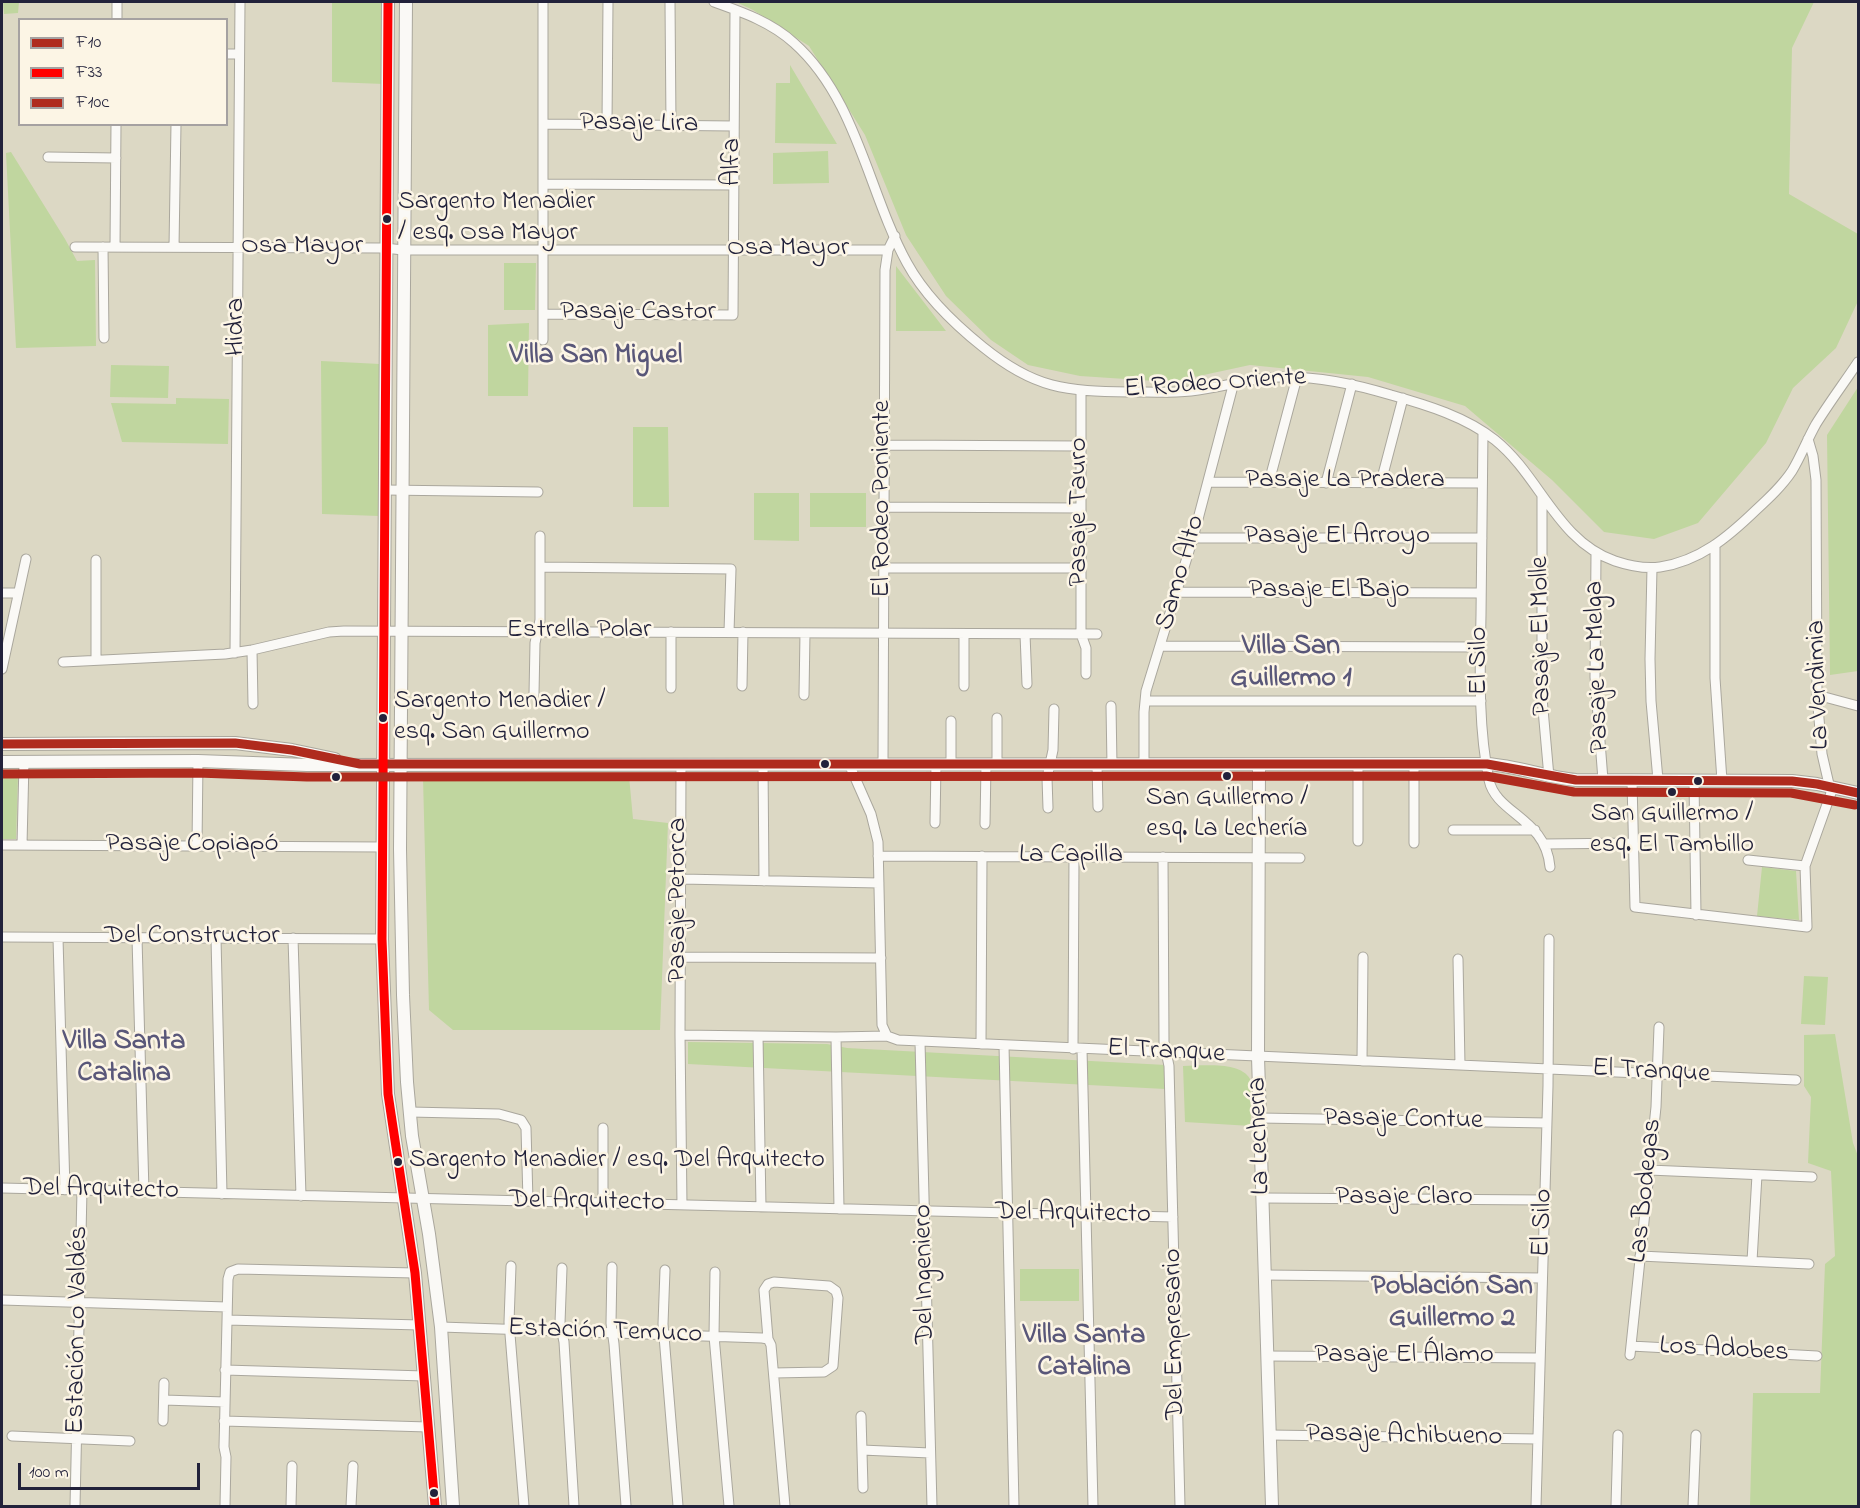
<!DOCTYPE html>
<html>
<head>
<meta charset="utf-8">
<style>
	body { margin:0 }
	#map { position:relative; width:1860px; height:1508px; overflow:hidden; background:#dcd8c4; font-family:"Indie Flower",sans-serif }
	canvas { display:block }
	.frame { position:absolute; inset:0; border:3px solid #22223b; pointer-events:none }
	.legend { position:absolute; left:18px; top:18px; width:210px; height:108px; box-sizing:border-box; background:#fcf5e5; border:2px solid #a5a1a1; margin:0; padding:8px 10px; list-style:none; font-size:18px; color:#22223b }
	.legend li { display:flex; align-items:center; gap:12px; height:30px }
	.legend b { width:30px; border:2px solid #a5a1a1 }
	.scale { position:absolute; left:18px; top:1463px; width:182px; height:27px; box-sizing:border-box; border:3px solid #22223b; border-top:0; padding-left:8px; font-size:18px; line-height:21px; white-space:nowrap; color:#22223b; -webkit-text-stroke:4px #fcf5e5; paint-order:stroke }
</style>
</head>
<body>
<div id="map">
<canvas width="1860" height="1508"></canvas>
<div class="frame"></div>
<ul class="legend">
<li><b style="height:8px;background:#af2b1e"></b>F10</li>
<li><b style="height:8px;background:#f00"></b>F33</li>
<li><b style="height:8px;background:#af2b1e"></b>F10c</li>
</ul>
<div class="scale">100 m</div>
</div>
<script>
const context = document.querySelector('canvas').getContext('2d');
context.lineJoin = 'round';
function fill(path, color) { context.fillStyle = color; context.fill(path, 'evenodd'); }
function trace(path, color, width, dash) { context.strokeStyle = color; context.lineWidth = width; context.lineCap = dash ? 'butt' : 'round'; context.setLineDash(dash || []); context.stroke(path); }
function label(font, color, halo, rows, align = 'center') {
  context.font = font + ' "Indie Flower",sans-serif'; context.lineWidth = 5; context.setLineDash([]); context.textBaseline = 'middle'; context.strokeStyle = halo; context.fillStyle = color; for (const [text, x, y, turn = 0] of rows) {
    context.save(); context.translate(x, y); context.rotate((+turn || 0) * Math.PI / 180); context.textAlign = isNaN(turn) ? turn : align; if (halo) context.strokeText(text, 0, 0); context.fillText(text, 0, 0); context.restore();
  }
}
fill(new Path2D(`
	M 3,2 L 19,2 L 18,13 L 4,14 Z
	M 332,2 L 383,2 L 384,84 L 332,82 Z
	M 736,2 L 1814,2 L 1792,48 L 1789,194 L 1858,234 L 1858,301 L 1836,348 L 1793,388 L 1766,443 L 1698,523 L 1654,539 L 1604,532 L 1552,480 L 1465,406 L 1368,377 L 1250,365 L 1171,382 L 1080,376 L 1028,365 L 991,340 L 946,296 L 906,235 L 865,135 L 809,46 L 753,10 Z
	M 790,65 L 837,144 L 775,143 L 776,83 L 790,83 Z
	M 828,151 L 829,183 L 773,184 L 773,153 Z
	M 11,152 L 65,239 L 77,261 L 95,260 L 96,346 L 16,348 L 6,153 Z
	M 504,263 L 536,263 L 535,310 L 504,310 Z
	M 896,266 L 946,331 L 896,331 Z
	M 529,323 L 528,396 L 488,396 L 488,325 Z
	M 321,361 L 380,364 L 379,516 L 322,514 Z
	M 111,365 L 169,366 L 168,398 L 110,397 Z
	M 1858,387 L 1858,671 L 1830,675 L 1827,435 Z
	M 176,398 L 229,399 L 228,444 L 122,442 L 111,403 L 176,404 Z
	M 633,427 L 668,427 L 669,507 L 633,507 Z
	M 754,493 L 799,493 L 799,541 L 754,540 Z
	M 810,493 L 866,493 L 866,527 L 810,527 Z
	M 2,775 L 18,775 L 16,839 L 2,839 Z
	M 629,776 L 633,819 L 668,823 L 660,1030 L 453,1030 L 429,1010 L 423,778 Z
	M 1762,867 L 1796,871 L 1799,920 L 1757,916 Z
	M 1804,976 L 1828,977 L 1825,1025 L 1801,1024 Z
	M 1835,1034 L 1853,1143 L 1858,1156 L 1858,1506 L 1750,1506 L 1753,1393 L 1820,1393 L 1825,1264 L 1835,1256 L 1831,1171 L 1808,1163 L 1811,1097 L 1804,1086 L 1804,1035 Z
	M 688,1042 L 827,1044 L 847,1048 L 1166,1065 L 1165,1089 L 688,1064 Z
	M 1183,1066 C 1202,1066 1240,1061 1250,1079 L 1251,1126 L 1185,1122 Z
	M 1020,1269 L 1079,1269 L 1079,1301 L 1020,1301 Z`), '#c0d69f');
const minor = new Path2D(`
	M 543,2 L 543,340
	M 670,2 L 671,125
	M 714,2 C 742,12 771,22 794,43 C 857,99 868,192 907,263 C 925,296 953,323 983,347 C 1035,389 1065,391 1130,392 C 1150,392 1171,393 1191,391 C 1221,388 1249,378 1280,377 C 1318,376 1355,384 1391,395 C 1427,405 1466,417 1495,440 C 1540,476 1557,541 1615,561 C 1630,566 1645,569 1660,567 C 1700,561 1728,537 1756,510 C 1769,498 1782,486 1792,471 C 1801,456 1807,440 1816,424 C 1829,403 1844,383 1858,362
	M 117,20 L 117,2
	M 226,54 L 239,54
	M 543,124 L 734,126
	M 607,124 L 608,2
	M 48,157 L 116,158
	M 543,184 L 733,185
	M 75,247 L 385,248 L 403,250 L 888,250
	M 103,247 L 104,338
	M 115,247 L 116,124
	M 174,247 L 176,124
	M 543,314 L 733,315 L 735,10
	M 1081,390 L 1081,634 L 1086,648 L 1086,674
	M 1483,432 C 1482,493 1482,554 1481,615 C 1480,670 1478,726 1489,780 C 1496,814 1546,818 1550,867
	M 885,445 L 1081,446
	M 1208,482 L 1482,483
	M 1269,482 L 1297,377
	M 1381,482 L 1403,398
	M 1326,483 L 1352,384
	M 385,490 L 538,492
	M 1542,496 L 1542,698 L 1549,777
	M 884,507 L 1081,508
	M 1193,538 L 1482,538
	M 1715,545 L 1715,678 L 1722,781
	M 1596,553 L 1595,677 L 1603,780
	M 96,560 L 96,660
	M 541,567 L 731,569 L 729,632
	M 884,568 L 1081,568
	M 1652,568 L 1650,659 L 1651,701 L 1658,780
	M 1177,592 L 1481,593
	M 2,593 L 18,593
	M 964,634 L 964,686
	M 1025,634 L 1027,684
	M 1160,646 L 1480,647
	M 252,650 L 253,704
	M 235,653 L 240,2
	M 63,662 L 225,654 L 252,650 L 329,632 L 344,631 L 1097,634
	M 2,669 L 26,559
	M 742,686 L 743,632
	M 671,688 L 671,632
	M 534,694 L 535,643 L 540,620 L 540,536
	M 804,695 L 805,633
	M 1817,695 L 1858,706
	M 1145,701 L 1481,701
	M 1111,706 L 1112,765
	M 997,718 L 997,765
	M 681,764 L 680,1035 L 682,1205
	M 763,764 L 764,881
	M 849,764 L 871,814 L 878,842 L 882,1025 L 887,1036
	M 883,764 L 885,270 L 888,250 L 895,236
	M 951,764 L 951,721
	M 1097,765 L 1098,807
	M 1144,765 L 1144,712 L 1146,691 L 1193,538 L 1234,382
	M 1632,781 L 1635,907 L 1807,927 L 1805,866 L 1831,793 L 1822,754 L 1817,695 L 1816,480 L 1813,456 L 1808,439
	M 1694,781 L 1696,915
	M 1048,808 L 1047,778 L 1053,750 L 1054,709
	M 935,823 L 936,765
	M 985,824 L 986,765
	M 1453,830 L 1535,830
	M 1358,841 L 1358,765
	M 1414,843 L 1414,765
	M 1545,844 L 1633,843
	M 2,845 L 383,847
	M 22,845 L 24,762
	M 197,846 L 198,761
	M 878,856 L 1300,858
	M 1163,857 L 1164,1042 L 1169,1066 L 1180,1506
	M 1748,860 L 1805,866
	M 681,879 L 879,883
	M 2,937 L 382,939
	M 58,938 L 65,1190
	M 137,938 L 144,1192
	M 216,938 L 222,1194
	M 293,938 L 301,1196
	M 680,957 L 881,958
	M 1458,959 L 1460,1065
	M 680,1035 L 836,1037 L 887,1036 L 898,1040 L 1796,1080
	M 758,1036 L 761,1207
	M 836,1037 L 839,1209
	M 920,1042 L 932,1506
	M 981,1044 L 982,856
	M 1004,1045 L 1014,1506
	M 1073,1049 L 1074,857
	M 1082,1049 L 1093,1506
	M 1362,1061 L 1363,957
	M 410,1112 L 499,1114 L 521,1120 L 526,1128 L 528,1201
	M 1260,1118 L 1547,1123
	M 603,1128 L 603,1203
	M 1649,1170 L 1812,1177
	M 2,1188 L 1173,1217
	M 1263,1198 L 1544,1200
	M 1640,1256 L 1809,1264
	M 1752,1261 L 1757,1175
	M 511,1266 L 509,1322 L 524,1506
	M 612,1267 L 611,1323 L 614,1344 L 626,1506
	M 562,1268 L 560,1323 L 564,1342 L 574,1506
	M 665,1270 L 663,1324 L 678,1506
	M 715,1272 L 714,1336 L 729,1506
	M 1265,1275 L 1542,1278
	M 2,1300 L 227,1307
	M 227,1320 L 420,1325
	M 441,1327 L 762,1338 L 768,1339
	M 1631,1346 L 1817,1356
	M 1630,1355 L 1656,1107 L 1659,1027
	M 1268,1356 L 1540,1358
	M 225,1370 L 424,1376
	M 774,1373 L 824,1372 L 833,1366 L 838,1298 L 836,1291 L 829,1286 L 774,1282 L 768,1284 L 764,1290 L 768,1339 L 771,1345 L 785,1506
	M 164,1400 L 225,1402
	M 861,1416 L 863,1488
	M 163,1421 L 164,1383
	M 224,1421 L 428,1427
	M 1270,1435 L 1538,1439
	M 12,1436 L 130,1441
	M 862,1450 L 930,1453
	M 75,1506 L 82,1190
	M 225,1506 L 226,1457 L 224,1447 L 228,1279 L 230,1272 L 238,1269 L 415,1273
	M 291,1506 L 292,1466
	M 351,1506 L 353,1466
	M 1536,1506 L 1548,1086 L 1549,939
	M 1616,1506 L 1618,1435
	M 1693,1506 L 1696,1435`);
const tertiary = new Path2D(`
	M 388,2 L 382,939 L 388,1094 L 415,1273 L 435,1506
	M 406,2 L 400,849 L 403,995 L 407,1082 L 412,1136 L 429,1234 L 441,1327 L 453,1506
	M 2,744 L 235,743 L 292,750 L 335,759
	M 2,762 L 198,761 L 307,765 L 1487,764 C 1517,766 1545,777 1576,780 L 1792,781 L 1817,784 L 1858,793
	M 1259,765 L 1258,1057 L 1272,1506`);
trace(minor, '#aaa79d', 11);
trace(tertiary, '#aaa79d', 14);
trace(minor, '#faf9f6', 9);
trace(tertiary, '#faf9f6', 12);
trace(new Path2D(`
	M 2,744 L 235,743 L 292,750 L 360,764 L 1487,764 L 1576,780 L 1792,781 L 1817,784 L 1858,793`), '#af2b1e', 9);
trace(new Path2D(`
	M 388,2 L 382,939 L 388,1094 L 415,1273 L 435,1506`), '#f00', 9);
trace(new Path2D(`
	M 2,774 L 198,773 L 307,777 L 1486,776 L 1574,792 L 1791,793 L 1855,805`), '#af2b1e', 9);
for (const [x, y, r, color] of [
	[387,219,5,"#22223b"],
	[383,718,5,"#22223b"],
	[825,764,5,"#22223b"],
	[1227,776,5,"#22223b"],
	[336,777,5,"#22223b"],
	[1698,781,5,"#22223b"],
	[1672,792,5,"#22223b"],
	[398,1162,5,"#22223b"],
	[434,1493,5,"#22223b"]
]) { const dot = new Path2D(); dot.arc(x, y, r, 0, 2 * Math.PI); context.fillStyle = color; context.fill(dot); trace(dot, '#fcf5e5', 2); }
label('26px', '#22223b', '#fcf5e5', [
	["Sargento Menadier",398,204],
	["/ esq. Osa Mayor",398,235],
	["Sargento Menadier /",394,703],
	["esq. San Guillermo",394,734],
	["San Guillermo /",1227,800,"center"],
	["esq. La Lechería",1227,831,"center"],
	["San Guillermo /",1672,816,"center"],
	["esq. El Tambillo",1672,847,"center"],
	["Sargento Menadier / esq. Del Arquitecto",409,1162]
], 'left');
label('27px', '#22223b', '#fcf5e5', [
	["Pasaje Lira",639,125,1],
	["Alfa",734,162,-90],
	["Osa Mayor",302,248],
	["Osa Mayor",788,250],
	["Pasaje Castor",638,314],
	["Hidra",238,327,-90],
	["El Rodeo Oriente",1215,385,-4],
	["Pasaje La Pradera",1345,482],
	["El Rodeo Poniente",884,499,-90],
	["Pasaje Tauro",1081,512,-90],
	["Pasaje El Arroyo",1337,538],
	["Samo Alto",1182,573,-74],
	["Pasaje El Bajo",1329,592],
	["Estrella Polar",579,632],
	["Pasaje El Molle",1543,636,-91],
	["El Silo",1481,661,-90],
	["Pasaje La Melga",1599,667,-92],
	["La Vendimia",1820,685,-92],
	["Pasaje Copiapó",192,846],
	["La Capilla",1071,857],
	["Pasaje Petorca",680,900,-90],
	["Del Constructor",192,938],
	["El Tranque",1166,1053,3],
	["El Tranque",1651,1073,3],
	["Pasaje Contue",1403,1121,1],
	["La Lechería",1261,1136,-92],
	["Del Arquitecto",101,1191,1],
	["Las Bodegas",1647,1191,-84],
	["Pasaje Claro",1404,1199],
	["Del Arquitecto",587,1203,1],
	["Del Arquitecto",1073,1215,1],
	["El Silo",1544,1223,-88],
	["Del Ingeniero",926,1274,-91],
	["Estación Lo Valdés",79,1330,-89],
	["Estación Temuco",605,1333,2],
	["Del Empresario",1176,1334,-91],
	["Los Adobes",1724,1351,3],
	["Pasaje El Álamo",1404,1357],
	["Pasaje Achibueno",1404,1437,1]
]);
label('bold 28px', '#595779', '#fcf5e5', [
	["Villa San Miguel",596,357],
	["Villa San",1291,648],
	["Guillermo 1",1291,680],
	["Villa Santa",124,1043],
	["Catalina",124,1075],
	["Población San",1452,1288],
	["Guillermo 2",1452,1320],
	["Villa Santa",1084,1337],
	["Catalina",1084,1369]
]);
</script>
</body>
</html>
